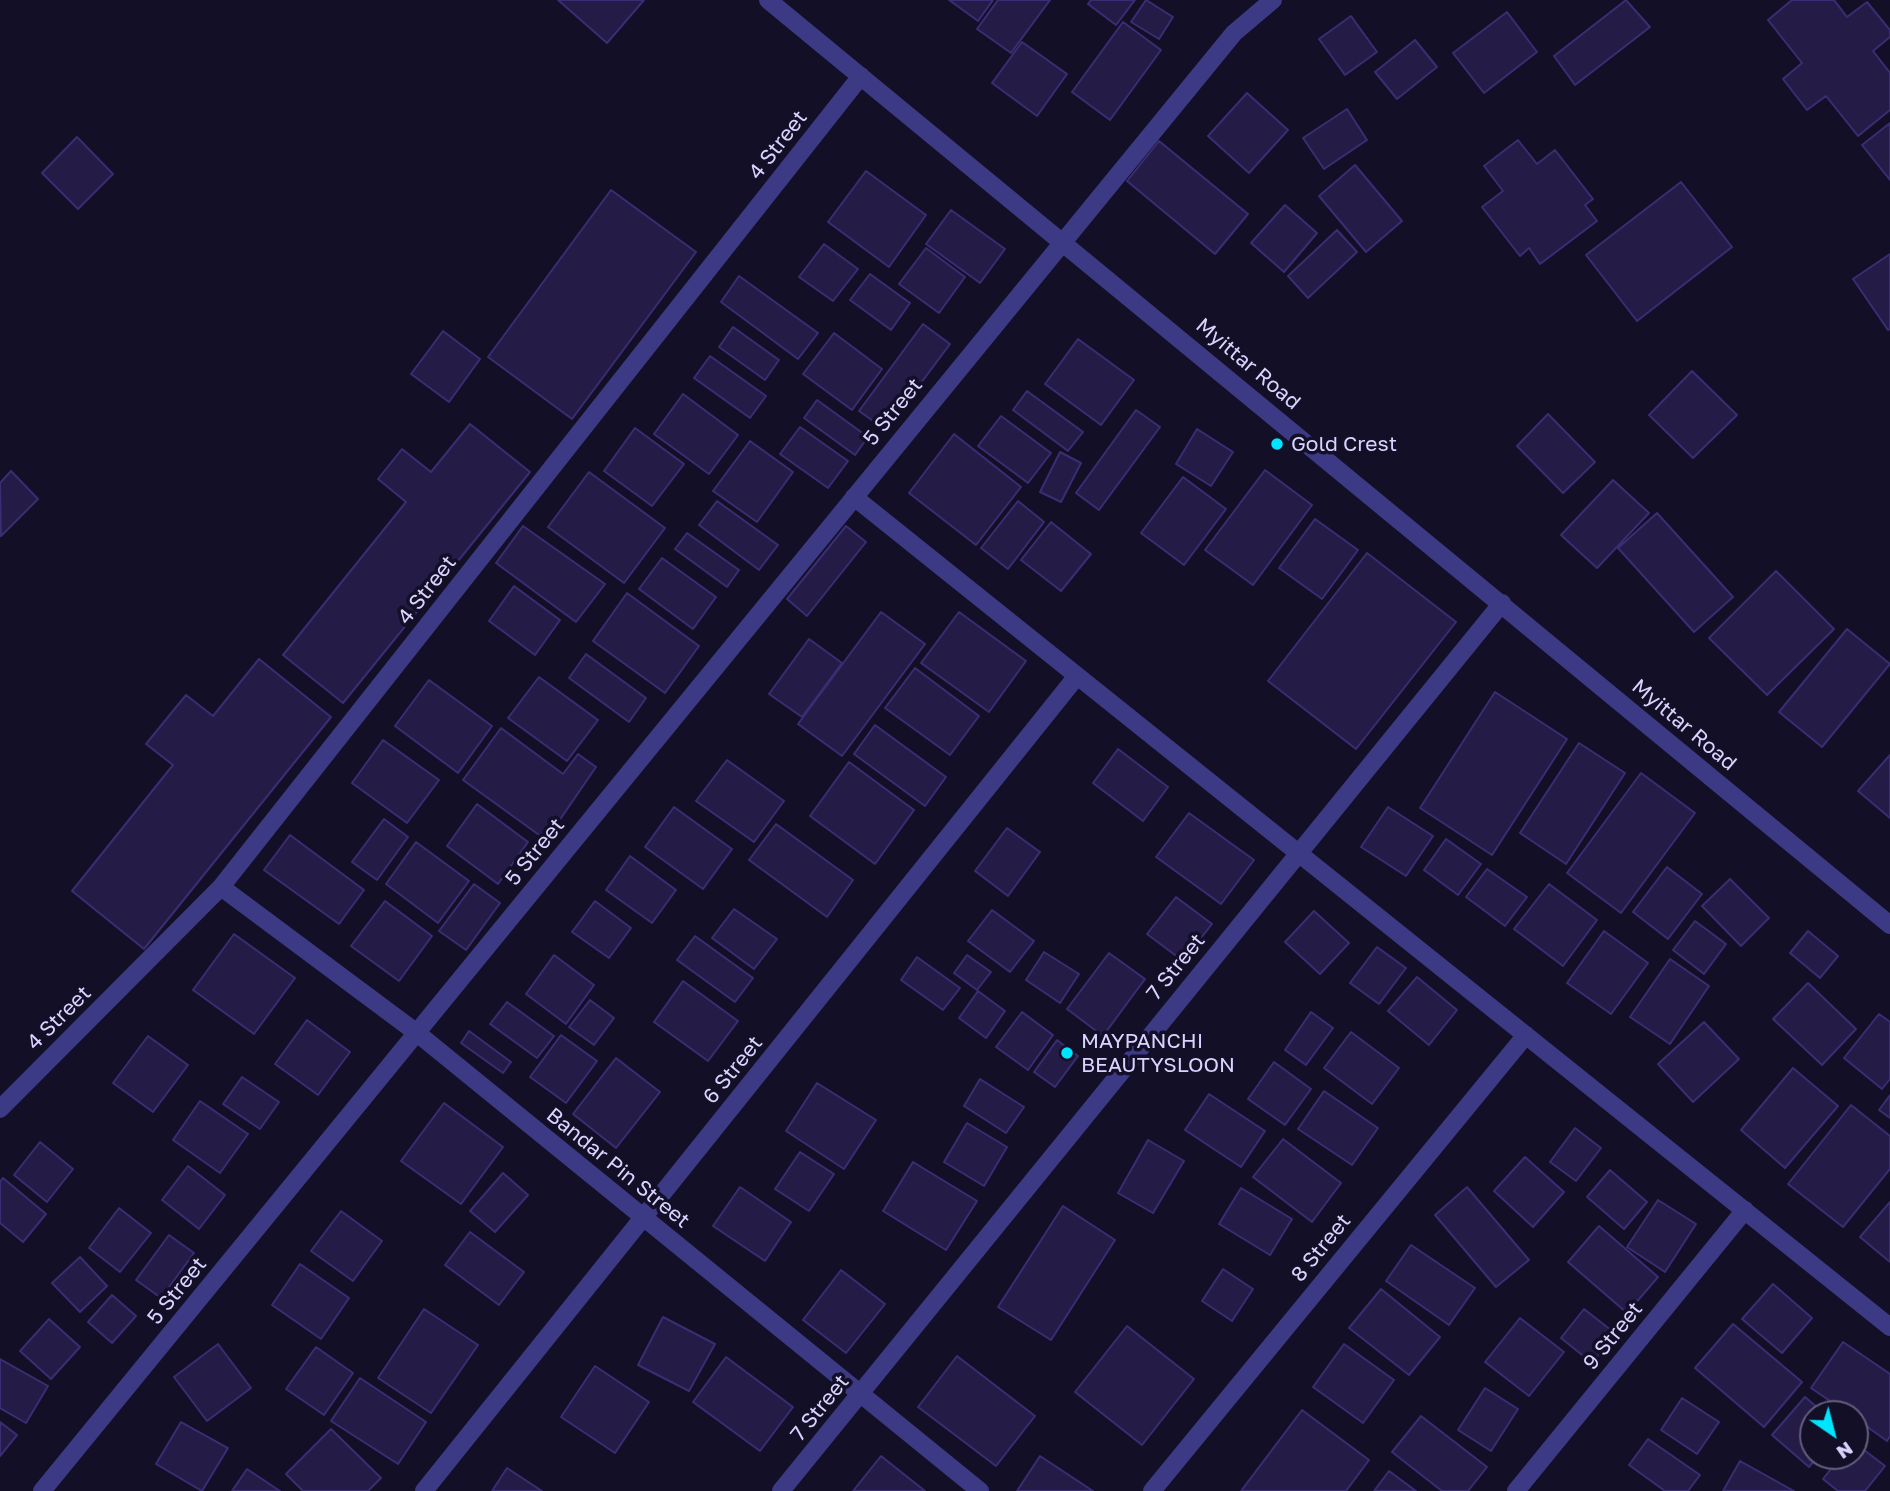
<!DOCTYPE html>
<html>
<head>
<meta charset="utf-8">
<style>
	body { margin:0 }
	#map { position:relative; width:1890px; height:1491px; overflow:hidden; background:#130f26; font-family:"Golos Text",sans-serif }
	canvas { display:block }
	.north { position:absolute; left:1799px; top:1400px; width:70px; height:70px; box-sizing:border-box; background:#130f26; border:2px solid #625e7d; border-radius:50%; rotate:145deg; font-size:19px; font-weight:700; line-height:28px; text-align:center; color:#d9d4ff }
	.north::after { content:''; display:block; margin:auto; width:24px; height:32px; background:#00e5ff; clip-path:polygon(50% 0,100% 100%,50% 72%,0 100%) }
</style>
</head>
<body>
<div id="map">
<canvas width="1890" height="1491"></canvas>
<div class="north">N</div>
</div>
<script>
const context = document.querySelector('canvas').getContext('2d');
context.lineJoin = 'round';
function fill(path, color) { context.fillStyle = color; context.fill(path, 'evenodd'); }
function trace(path, color, width, dash) { context.strokeStyle = color; context.lineWidth = width; context.lineCap = dash ? 'butt' : 'round'; context.setLineDash(dash || []); context.stroke(path); }
function label(font, color, halo, rows, align = 'center') {
  context.font = font + ' "Golos Text",sans-serif'; context.lineWidth = 7; context.setLineDash([]); context.textBaseline = 'middle'; context.strokeStyle = halo; context.fillStyle = color; for (const [text, x, y, turn = 0] of rows) {
    context.save(); context.translate(x, y); context.rotate((+turn || 0) * Math.PI / 180); context.textAlign = isNaN(turn) ? turn : align; if (halo) context.strokeText(text, 0, 0); context.fillText(text, 0, 0); context.restore();
  }
}
const building = new Path2D(`
	M 558,0 L 644,0 L 607,43 Z
	M 949,0 L 993,0 L 978,21 Z
	M 998,0 L 1050,0 L 1011,53 L 977,29 Z
	M 1091,0 L 1135,0 L 1116,25 L 1088,4 Z
	M 1146,0 L 1173,17 L 1159,39 L 1131,22 Z
	M 1626,0 L 1650,27 L 1575,85 L 1554,56 Z
	M 1792,0 L 1834,0 L 1847,17 L 1867,2 L 1890,30 L 1890,37 L 1873,51 L 1890,73 L 1890,110 L 1858,136 L 1826,96 L 1807,110 L 1783,79 L 1802,63 L 1768,20 Z
	M 1507,12 L 1537,52 L 1484,93 L 1453,53 Z
	M 1351,16 L 1377,52 L 1345,75 L 1319,39 Z
	M 1123,22 L 1161,50 L 1110,120 L 1072,92 Z
	M 1415,40 L 1437,67 L 1397,99 L 1375,72 Z
	M 1022,42 L 1067,74 L 1037,116 L 992,83 Z
	M 1247,93 L 1288,130 L 1249,173 L 1208,136 Z
	M 1347,109 L 1367,140 L 1324,169 L 1303,138 Z
	M 1890,123 L 1890,180 L 1862,145 Z
	M 77,137 L 113,174 L 78,209 L 42,173 Z
	M 1518,140 L 1537,164 L 1555,150 L 1593,199 L 1585,205 L 1597,221 L 1540,264 L 1529,248 L 1520,256 L 1482,207 L 1503,191 L 1484,166 Z
	M 1159,141 L 1248,214 L 1215,254 L 1127,181 Z
	M 1355,165 L 1402,221 L 1366,252 L 1319,196 Z
	M 866,171 L 926,215 L 889,267 L 828,222 Z
	M 1681,182 L 1732,247 L 1637,321 L 1586,255 Z
	M 611,190 L 696,252 L 572,419 L 488,357 Z
	M 1285,205 L 1317,233 L 1284,272 L 1251,243 Z
	M 951,210 L 1005,249 L 980,283 L 926,244 Z
	M 1337,230 L 1357,252 L 1308,298 L 1288,276 Z
	M 824,244 L 858,269 L 833,301 L 799,277 Z
	M 926,248 L 965,277 L 939,313 L 899,284 Z
	M 1890,254 L 1890,329 L 1888,330 L 1853,279 Z
	M 870,274 L 910,303 L 891,330 L 850,300 Z
	M 739,276 L 818,333 L 798,359 L 721,302 Z
	M 923,324 L 950,344 L 886,430 L 859,411 Z
	M 733,327 L 779,360 L 765,380 L 719,347 Z
	M 443,331 L 480,359 L 449,402 L 411,374 Z
	M 834,333 L 882,369 L 852,410 L 803,374 Z
	M 1078,339 L 1134,380 L 1101,425 L 1045,384 Z
	M 710,356 L 766,396 L 750,418 L 694,378 Z
	M 1692,371 L 1737,415 L 1693,458 L 1649,415 Z
	M 1027,391 L 1083,432 L 1068,451 L 1013,410 Z
	M 683,394 L 738,435 L 709,474 L 654,434 Z
	M 817,400 L 868,437 L 855,455 L 804,418 Z
	M 1136,410 L 1160,427 L 1099,510 L 1076,493 Z
	M 1548,414 L 1595,462 L 1563,493 L 1517,446 Z
	M 1001,416 L 1051,453 L 1028,483 L 978,446 Z
	M 470,424 L 530,472 L 343,703 L 283,655 L 406,502 L 378,479 L 402,449 L 431,472 Z
	M 800,427 L 848,461 L 828,488 L 780,454 Z
	M 635,428 L 684,464 L 652,506 L 604,471 Z
	M 1197,429 L 1233,452 L 1211,486 L 1176,464 Z
	M 954,434 L 1021,487 L 976,545 L 909,493 Z
	M 750,441 L 793,472 L 757,522 L 713,491 Z
	M 1060,452 L 1081,463 L 1061,502 L 1040,492 Z
	M 1265,470 L 1312,505 L 1253,585 L 1205,550 Z
	M 11,471 L 38,499 L 1,536 L 0,483 Z
	M 589,472 L 665,528 L 624,583 L 548,527 Z
	M 1183,477 L 1226,509 L 1184,565 L 1141,533 Z
	M 1613,480 L 1649,513 L 1597,568 L 1561,535 Z
	M 717,501 L 778,545 L 759,570 L 699,525 Z
	M 1018,501 L 1044,522 L 1008,569 L 981,548 Z
	M 1657,513 L 1733,597 L 1694,632 L 1618,548 Z
	M 1315,519 L 1358,550 L 1322,599 L 1279,568 Z
	M 1051,522 L 1091,554 L 1061,591 L 1021,560 Z
	M 523,526 L 605,584 L 576,622 L 496,563 Z
	M 846,526 L 866,542 L 807,616 L 787,599 Z
	M 687,533 L 739,570 L 727,587 L 675,549 Z
	M 1367,553 L 1456,622 L 1356,749 L 1268,681 Z
	M 662,558 L 716,597 L 693,629 L 639,589 Z
	M 1776,571 L 1834,629 L 1767,695 L 1709,638 Z
	M 514,586 L 560,620 L 535,655 L 489,621 Z
	M 627,593 L 699,646 L 665,693 L 593,641 Z
	M 881,612 L 925,644 L 842,756 L 798,724 Z
	M 959,612 L 1026,661 L 989,712 L 921,663 Z
	M 1847,629 L 1890,664 L 1822,747 L 1779,712 Z
	M 809,639 L 842,663 L 802,717 L 769,694 Z
	M 586,654 L 646,698 L 629,722 L 569,678 Z
	M 259,659 L 331,717 L 144,949 L 72,891 L 173,765 L 146,744 L 186,695 L 213,716 Z
	M 915,668 L 979,716 L 950,755 L 885,708 Z
	M 539,677 L 598,720 L 567,761 L 508,718 Z
	M 429,680 L 492,726 L 458,773 L 395,726 Z
	M 1495,692 L 1567,739 L 1492,855 L 1420,808 Z
	M 875,725 L 946,777 L 925,806 L 854,754 Z
	M 501,728 L 563,774 L 578,754 L 596,767 L 546,840 L 463,780 Z
	M 383,740 L 439,780 L 407,823 L 352,783 Z
	M 1579,743 L 1625,773 L 1566,864 L 1520,833 Z
	M 1118,749 L 1168,787 L 1143,821 L 1093,783 Z
	M 1890,755 L 1890,818 L 1858,791 Z
	M 727,760 L 784,801 L 754,842 L 696,801 Z
	M 849,762 L 914,810 L 875,864 L 810,816 Z
	M 1641,773 L 1695,813 L 1621,913 L 1567,873 Z
	M 477,804 L 528,842 L 498,884 L 447,846 Z
	M 674,807 L 732,849 L 703,889 L 645,847 Z
	M 1388,807 L 1433,836 L 1406,876 L 1361,847 Z
	M 1189,813 L 1254,860 L 1221,904 L 1156,857 Z
	M 384,819 L 408,837 L 377,880 L 352,862 Z
	M 776,824 L 853,880 L 827,917 L 749,860 Z
	M 1007,828 L 1040,852 L 1008,896 L 975,871 Z
	M 290,835 L 364,890 L 339,924 L 264,870 Z
	M 1446,839 L 1481,864 L 1458,895 L 1424,870 Z
	M 416,842 L 469,881 L 438,923 L 386,884 Z
	M 630,856 L 676,890 L 652,923 L 606,890 Z
	M 1667,867 L 1702,894 L 1668,939 L 1633,912 Z
	M 1487,869 L 1527,897 L 1505,926 L 1466,897 Z
	M 1730,879 L 1769,918 L 1741,946 L 1702,906 Z
	M 474,884 L 500,903 L 466,950 L 439,931 Z
	M 1549,884 L 1597,920 L 1563,966 L 1514,929 Z
	M 1176,897 L 1212,924 L 1183,961 L 1147,934 Z
	M 385,901 L 432,936 L 399,981 L 351,946 Z
	M 595,901 L 631,928 L 609,958 L 572,932 Z
	M 734,909 L 777,939 L 754,969 L 712,938 Z
	M 992,910 L 1034,941 L 1010,972 L 968,941 Z
	M 1314,911 L 1349,943 L 1320,974 L 1285,942 Z
	M 1695,921 L 1726,944 L 1704,974 L 1673,950 Z
	M 1604,931 L 1648,963 L 1611,1014 L 1567,983 Z
	M 1808,931 L 1838,956 L 1820,978 L 1790,953 Z
	M 234,934 L 295,978 L 254,1034 L 193,990 Z
	M 695,936 L 753,978 L 735,1002 L 677,960 Z
	M 1377,947 L 1406,968 L 1379,1004 L 1350,983 Z
	M 1044,952 L 1079,974 L 1060,1003 L 1026,980 Z
	M 1109,953 L 1145,979 L 1103,1036 L 1067,1009 Z
	M 554,955 L 594,985 L 566,1024 L 526,994 Z
	M 967,955 L 991,972 L 977,990 L 954,973 Z
	M 917,957 L 960,988 L 943,1010 L 901,980 Z
	M 1670,959 L 1709,986 L 1670,1044 L 1630,1017 Z
	M 1417,977 L 1457,1010 L 1429,1045 L 1388,1011 Z
	M 683,981 L 738,1021 L 708,1061 L 654,1022 Z
	M 1808,983 L 1856,1029 L 1822,1065 L 1773,1019 Z
	M 978,991 L 1005,1011 L 986,1038 L 959,1018 Z
	M 590,1000 L 614,1018 L 594,1045 L 569,1027 Z
	M 507,1002 L 554,1036 L 537,1058 L 490,1024 Z
	M 1022,1012 L 1053,1035 L 1028,1070 L 996,1047 Z
	M 1311,1012 L 1333,1028 L 1306,1065 L 1285,1050 Z
	M 1879,1014 L 1890,1022 L 1890,1079 L 1882,1089 L 1844,1058 Z
	M 307,1020 L 350,1052 L 318,1095 L 275,1064 Z
	M 1704,1022 L 1739,1059 L 1693,1102 L 1658,1064 Z
	M 469,1031 L 511,1062 L 503,1073 L 461,1043 Z
	M 1351,1032 L 1399,1068 L 1372,1104 L 1324,1068 Z
	M 561,1035 L 597,1061 L 566,1103 L 530,1077 Z
	M 148,1036 L 188,1065 L 153,1112 L 113,1083 Z
	M 1057,1040 L 1078,1056 L 1055,1087 L 1034,1072 Z
	M 616,1058 L 660,1092 L 616,1148 L 573,1114 Z
	M 1274,1062 L 1311,1089 L 1285,1125 L 1248,1099 Z
	M 1793,1068 L 1838,1106 L 1785,1168 L 1741,1130 Z
	M 242,1077 L 279,1102 L 260,1129 L 223,1104 Z
	M 980,1079 L 1024,1107 L 1006,1133 L 964,1106 Z
	M 817,1083 L 876,1120 L 844,1169 L 786,1131 Z
	M 1324,1091 L 1378,1128 L 1352,1165 L 1298,1129 Z
	M 1209,1094 L 1265,1131 L 1241,1167 L 1185,1130 Z
	M 1890,1095 L 1890,1118 L 1879,1110 Z
	M 200,1101 L 248,1134 L 220,1173 L 173,1140 Z
	M 444,1103 L 503,1147 L 461,1204 L 401,1161 Z
	M 1851,1105 L 1890,1136 L 1890,1169 L 1843,1227 L 1788,1184 Z
	M 967,1123 L 1007,1147 L 984,1186 L 944,1162 Z
	M 1575,1128 L 1601,1148 L 1576,1181 L 1550,1162 Z
	M 1283,1139 L 1341,1183 L 1312,1222 L 1253,1177 Z
	M 1148,1140 L 1184,1161 L 1153,1213 L 1118,1193 Z
	M 40,1142 L 73,1169 L 47,1202 L 14,1175 Z
	M 800,1152 L 834,1174 L 809,1211 L 775,1189 Z
	M 1525,1157 L 1564,1192 L 1533,1227 L 1494,1191 Z
	M 913,1162 L 977,1201 L 946,1250 L 883,1211 Z
	M 188,1166 L 225,1195 L 199,1229 L 162,1200 Z
	M 1610,1170 L 1647,1202 L 1624,1229 L 1587,1197 Z
	M 503,1173 L 528,1195 L 495,1232 L 470,1211 Z
	M 3,1178 L 46,1214 L 23,1242 L 0,1223 L 0,1182 Z
	M 740,1187 L 791,1222 L 765,1261 L 713,1226 Z
	M 1467,1187 L 1529,1260 L 1496,1287 L 1435,1215 Z
	M 1241,1188 L 1292,1219 L 1270,1255 L 1219,1224 Z
	M 1658,1200 L 1696,1224 L 1665,1272 L 1627,1247 Z
	M 1890,1202 L 1890,1262 L 1860,1237 Z
	M 1063,1206 L 1115,1240 L 1051,1340 L 998,1307 Z
	M 119,1208 L 151,1233 L 120,1272 L 89,1248 Z
	M 341,1211 L 382,1241 L 353,1281 L 311,1251 Z
	M 1599,1226 L 1658,1277 L 1627,1313 L 1568,1262 Z
	M 470,1232 L 524,1272 L 499,1305 L 445,1265 Z
	M 169,1235 L 194,1253 L 161,1298 L 136,1280 Z
	M 1411,1245 L 1475,1288 L 1449,1325 L 1386,1281 Z
	M 80,1257 L 107,1286 L 80,1312 L 52,1283 Z
	M 300,1264 L 349,1298 L 321,1339 L 272,1305 Z
	M 1223,1269 L 1253,1289 L 1232,1321 L 1202,1301 Z
	M 841,1270 L 885,1304 L 846,1353 L 803,1320 Z
	M 1773,1284 L 1812,1318 L 1782,1353 L 1742,1319 Z
	M 1381,1289 L 1440,1337 L 1409,1375 L 1349,1328 Z
	M 112,1295 L 136,1316 L 112,1343 L 88,1322 Z
	M 424,1309 L 478,1345 L 431,1413 L 378,1378 Z
	M 1584,1309 L 1616,1334 L 1592,1363 L 1561,1338 Z
	M 663,1317 L 715,1344 L 689,1391 L 638,1365 Z
	M 1520,1318 L 1564,1352 L 1529,1396 L 1485,1362 Z
	M 49,1319 L 80,1347 L 51,1379 L 20,1351 Z
	M 1733,1324 L 1802,1382 L 1764,1427 L 1695,1368 Z
	M 1127,1326 L 1194,1379 L 1142,1445 L 1075,1392 Z
	M 1843,1342 L 1890,1374 L 1890,1436 L 1887,1441 L 1855,1418 L 1855,1414 L 1849,1414 L 1811,1388 Z
	M 218,1344 L 251,1388 L 207,1421 L 174,1377 Z
	M 1344,1344 L 1394,1380 L 1363,1423 L 1313,1387 Z
	M 316,1347 L 353,1373 L 324,1415 L 286,1389 Z
	M 957,1356 L 1035,1416 L 996,1466 L 918,1407 Z
	M 726,1357 L 793,1407 L 760,1451 L 693,1402 Z
	M 0,1359 L 48,1386 L 26,1423 L 0,1408 Z
	M 595,1366 L 649,1402 L 615,1453 L 561,1417 Z
	M 360,1378 L 426,1422 L 398,1464 L 331,1421 Z
	M 1485,1388 L 1518,1409 L 1491,1451 L 1458,1430 Z
	M 1805,1397 L 1825,1414 L 1813,1414 L 1813,1456 L 1818,1456 L 1809,1467 L 1772,1435 Z
	M 1682,1398 L 1719,1422 L 1697,1454 L 1661,1430 Z
	M 1302,1410 L 1369,1460 L 1346,1491 L 1241,1491 Z
	M 1421,1416 L 1487,1467 L 1468,1491 L 1442,1491 L 1392,1452 Z
	M 0,1422 L 17,1435 L 0,1456 Z
	M 181,1422 L 228,1448 L 202,1491 L 156,1464 Z
	M 331,1429 L 381,1478 L 368,1491 L 303,1491 L 286,1474 Z
	M 1648,1439 L 1700,1475 L 1688,1491 L 1665,1491 L 1629,1465 Z
	M 1855,1443 L 1885,1466 L 1865,1491 L 1838,1491 L 1823,1479 L 1841,1456 L 1855,1456 Z
	M 881,1456 L 925,1491 L 853,1491 Z
	M 1040,1456 L 1093,1491 L 1017,1491 Z
	M 1740,1461 L 1794,1491 L 1723,1491 Z
	M 507,1468 L 542,1491 L 492,1491 Z
	M 247,1469 L 280,1491 L 232,1491 Z
	M 1389,1471 L 1416,1491 L 1374,1491 Z`);
fill(building, '#241b47');
trace(building, '#3b2d73', 2);
trace(new Path2D(`
	M 768,0 L 1890,925
	M 854,497 L 1890,1327
	M 221,887 L 417,1033 L 980,1491
	M 0,1109 L 221,887 L 861,76
	M 42,1491 L 1234,33 L 1273,0
	M 424,1491 L 1077,676
	M 781,1491 L 1502,603
	M 1152,1491 L 1526,1035
	M 1516,1491 L 1745,1210`), '#3d3a85', 18);
for (const [x, y, r, color] of [
	[1277,444,7,"#00e5ff"],
	[1067,1053,7,"#00e5ff"]
]) { const dot = new Path2D(); dot.arc(x, y, r, 0, 2 * Math.PI); context.fillStyle = color; context.fill(dot); trace(dot, '#130f26', 2.5); }
label('21px', '#d9d4ff', '#130f26', [
	["4 Street",778,145,-52],
	["Myittar Road",1248,364,40],
	["5 Street",893,412,-51],
	["4 Street",427,590,-52],
	["Myittar Road",1684,725,40],
	["5 Street",535,852,-51],
	["7 Street",1176,967,-51],
	["4 Street",59,1018,-45],
	["6 Street",733,1070,-51],
	["Bandar Pin Street",618,1168,39],
	["8 Street",1321,1248,-51],
	["5 Street",177,1291,-51],
	["9 Street",1613,1336,-51],
	["7 Street",820,1408,-51]
]);
label('21px', '#d9d4ff', '#130f26', [
	["Gold Crest",1291,444],
	["MAYPANCHI",1081,1041],
	["BEAUTYSLOON",1081,1065]
], 'left');
</script>
</body>
</html>
